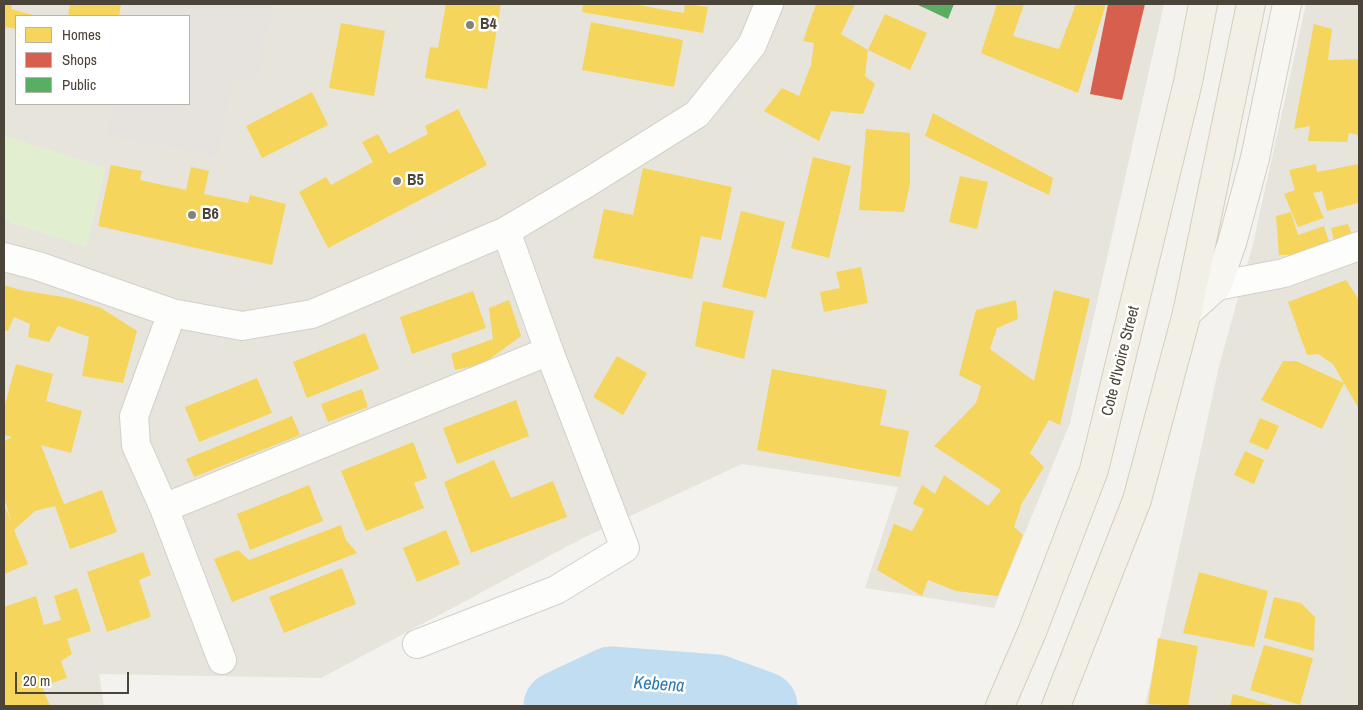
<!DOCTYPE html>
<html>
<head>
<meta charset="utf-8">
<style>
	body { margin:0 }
	#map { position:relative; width:1363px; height:710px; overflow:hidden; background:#f4f2ee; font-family:"Archivo Narrow",sans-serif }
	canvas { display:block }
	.frame { position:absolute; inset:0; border:5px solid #4b4439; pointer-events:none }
	.legend { position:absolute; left:15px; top:15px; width:175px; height:90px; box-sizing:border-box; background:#fff; border:1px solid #b7b4b0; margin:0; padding:6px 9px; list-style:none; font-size:15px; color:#4b4439 }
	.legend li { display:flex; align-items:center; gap:10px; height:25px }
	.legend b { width:25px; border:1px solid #b7b4b0 }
	.scale { position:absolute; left:15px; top:672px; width:114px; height:22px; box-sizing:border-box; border:2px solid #4b4439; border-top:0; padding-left:6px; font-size:15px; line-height:18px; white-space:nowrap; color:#4b4439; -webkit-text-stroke:4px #fff; paint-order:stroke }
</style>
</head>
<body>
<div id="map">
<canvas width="1363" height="710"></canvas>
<div class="frame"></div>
<ul class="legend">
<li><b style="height:14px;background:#f6d55c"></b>Homes</li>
<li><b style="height:14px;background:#d6604d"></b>Shops</li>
<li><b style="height:14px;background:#5aae61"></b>Public</li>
</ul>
<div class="scale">20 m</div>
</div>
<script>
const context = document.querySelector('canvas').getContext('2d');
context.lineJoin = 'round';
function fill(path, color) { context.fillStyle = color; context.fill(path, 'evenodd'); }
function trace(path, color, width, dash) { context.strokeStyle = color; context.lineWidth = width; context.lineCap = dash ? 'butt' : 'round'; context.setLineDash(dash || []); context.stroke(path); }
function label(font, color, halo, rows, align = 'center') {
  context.font = font + ' "Archivo Narrow",sans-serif'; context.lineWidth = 5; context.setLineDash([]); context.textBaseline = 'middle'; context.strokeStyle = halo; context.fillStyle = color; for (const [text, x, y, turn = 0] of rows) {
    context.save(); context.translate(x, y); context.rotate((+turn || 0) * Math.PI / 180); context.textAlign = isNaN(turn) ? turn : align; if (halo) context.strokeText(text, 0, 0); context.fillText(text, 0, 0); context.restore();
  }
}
fill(new Path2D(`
	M 4,4 L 1164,4 L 1070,423 L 994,608 L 865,588 L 898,487 L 742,464 L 585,537 L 321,678 L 99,674 L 104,706 L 4,706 L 4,220 L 86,246 L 105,168 L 4,136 ZM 16,16 L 189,16 L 189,104 L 16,104 Z
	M 1306,4 L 1359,4 L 1359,706 L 1145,706 L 1219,366 L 1253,244 Z`), '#e7e4dc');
fill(new Path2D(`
	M 4,136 L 105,168 L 86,246 L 4,220 Z`), '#e1eecf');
fill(new Path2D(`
	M 132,4 L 273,4 L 257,82 L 233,78 L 217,157 L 106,135 L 112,104 L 189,104 L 189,16 L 130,16 Z`), '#e6e3df');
fill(new Path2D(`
	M 4,4 L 12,4 L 11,9 L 33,15 L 32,16 L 16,16 L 16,29 L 6,27 L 4,35 Z
	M 70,4 L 114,4 L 121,5 L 119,16 L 68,16 Z
	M 446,4 L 501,4 L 487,89 L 425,78 L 430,47 L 438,48 Z
	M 583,4 L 632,4 L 684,13 L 685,4 L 708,7 L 703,33 L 582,12 Z
	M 816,4 L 855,4 L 841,34 L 868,50 L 865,76 L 875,84 L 863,114 L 831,111 L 819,141 L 764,111 L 782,88 L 799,96 L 811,65 L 814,43 L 803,41 Z
	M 997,4 L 1024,4 L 1013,36 L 1059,49 L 1076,4 L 1106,4 L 1078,93 L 981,53 Z
	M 885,14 L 927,33 L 910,70 L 868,50 Z
	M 591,22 L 683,40 L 674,87 L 582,70 Z
	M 341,23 L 385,31 L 374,96 L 329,88 Z
	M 1314,24 L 1332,29 L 1328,60 L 1359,59 L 1359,135 L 1349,133 L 1347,142 L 1308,141 L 1310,126 L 1294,129 Z
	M 312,92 L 328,125 L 262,158 L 246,126 Z
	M 458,109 L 487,165 L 328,248 L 299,192 L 326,177 L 331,185 L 373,162 L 362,142 L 378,134 L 389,154 L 428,134 L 425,126 Z
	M 933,113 L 1053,178 L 1049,195 L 925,136 Z
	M 866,129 L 910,133 L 910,183 L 904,212 L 859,210 Z
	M 813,157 L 851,166 L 829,258 L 791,248 Z
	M 1316,164 L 1317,172 L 1359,164 L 1359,207 L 1358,203 L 1327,211 L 1322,191 L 1313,193 L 1324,218 L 1298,227 L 1284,194 L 1295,190 L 1289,170 Z
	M 111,165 L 142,171 L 140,180 L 186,190 L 191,167 L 209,171 L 204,194 L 248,203 L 250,195 L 286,204 L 272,265 L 98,226 Z
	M 643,168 L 732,187 L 721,240 L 701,236 L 692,279 L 593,258 L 604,209 L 633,215 Z
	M 960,176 L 988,182 L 977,229 L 949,222 Z
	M 741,211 L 785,222 L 766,298 L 722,287 Z
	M 1291,212 L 1298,235 L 1324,226 L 1329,242 L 1306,249 L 1307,257 L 1291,263 L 1288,255 L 1279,255 L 1276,216 Z
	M 1348,224 L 1353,237 L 1334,240 L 1331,228 Z
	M 861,267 L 868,303 L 824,312 L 820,292 L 840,288 L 836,272 Z
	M 1346,280 L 1359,300 L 1359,409 L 1333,364 L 1318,354 L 1307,355 L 1288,302 Z
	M 4,285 L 20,290 L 69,298 L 101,308 L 137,331 L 123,383 L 82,376 L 89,337 L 58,326 L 49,342 L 28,337 L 30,324 L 14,317 L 8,331 L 4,330 Z
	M 1054,290 L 1090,299 L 1060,425 L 1049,420 L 1030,453 L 1044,467 L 1022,503 L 1014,527 L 1023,535 L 998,596 L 956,591 L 928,580 L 922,596 L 877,570 L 894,524 L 912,531 L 924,509 L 913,504 L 922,485 L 935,494 L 944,475 L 988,506 L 1001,490 L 934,446 L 976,403 L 981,386 L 959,375 L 976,310 L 1016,300 L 1018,319 L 997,328 L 990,349 L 1034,381 Z
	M 473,291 L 486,328 L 412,354 L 400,317 Z
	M 509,300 L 521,336 L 483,364 L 455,370 L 451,354 L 493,339 L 489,308 Z
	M 703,301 L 754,311 L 744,359 L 695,346 Z
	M 365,333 L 379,369 L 307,398 L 293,362 Z
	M 617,356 L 647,373 L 623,415 L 593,397 Z
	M 1283,361 L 1296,361 L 1344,383 L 1322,429 L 1261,400 Z
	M 16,364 L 53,374 L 46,401 L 82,411 L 71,453 L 41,445 L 64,504 L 102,490 L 117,532 L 70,549 L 55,506 L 35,511 L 14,530 L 28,564 L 4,574 L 4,504 L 12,524 L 4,498 L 4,441 L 12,437 L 4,435 L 4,408 Z
	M 772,369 L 887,390 L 880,425 L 909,431 L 900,477 L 757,450 Z
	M 257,378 L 272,413 L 199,442 L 185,407 Z
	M 362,389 L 368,407 L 328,422 L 321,404 Z
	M 516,400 L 529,436 L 457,464 L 443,428 Z
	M 292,416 L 300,435 L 194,477 L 186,459 Z
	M 1260,418 L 1279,426 L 1268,450 L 1249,442 Z
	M 413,442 L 427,478 L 414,483 L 424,508 L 366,531 L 341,471 Z
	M 1245,451 L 1264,460 L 1254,484 L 1234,475 Z
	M 494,460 L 511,498 L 553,481 L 567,517 L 471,553 L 444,482 Z
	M 309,485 L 323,521 L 250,550 L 237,514 Z
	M 341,525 L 346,540 L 357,553 L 232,602 L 214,559 L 238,550 L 249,560 Z
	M 446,530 L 460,564 L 417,582 L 403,548 Z
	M 143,552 L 151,575 L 139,580 L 151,617 L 107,632 L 87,572 Z
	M 342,568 L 356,604 L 284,633 L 269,597 Z
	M 1199,572 L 1268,591 L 1254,647 L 1183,633 Z
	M 77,588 L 91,631 L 67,639 L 72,654 L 61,661 L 67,678 L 42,686 L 50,706 L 4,706 L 4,607 L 36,596 L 44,625 L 61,620 L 54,596 Z
	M 1274,597 L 1301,603 L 1315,617 L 1314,651 L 1264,638 Z
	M 1158,638 L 1198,646 L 1188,706 L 1148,704 Z
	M 1264,645 L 1313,658 L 1300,705 L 1250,690 Z
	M 1233,694 L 1277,706 L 1230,706 Z`), '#f6d55c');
fill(new Path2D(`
	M 1108,4 L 1145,4 L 1122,100 L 1090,94 Z`), '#d6604d');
fill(new Path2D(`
	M 916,4 L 954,4 L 948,19 Z`), '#5aae61');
trace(new Path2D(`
	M 558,706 L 611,681 L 716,689 L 763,706`), '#c0ddf1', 69);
const street = new Path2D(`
	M 506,231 L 587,183 L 697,114 L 752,45 L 769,4
	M 4,257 L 38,266 L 172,313 L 242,326 L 312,314 L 506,231 L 549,351 L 164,508
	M 1217,286 L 1284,273 L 1359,246
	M 172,313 L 134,416 L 136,445 L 164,508 L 222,660
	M 417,644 L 556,590 L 625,548 L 549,351`);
const secondary = new Path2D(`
	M 1187,313 L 1217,286 L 1232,243 L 1255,158 L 1287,4`);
const primary = new Path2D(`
	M 1000,706 L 1032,632 L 1094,470 L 1188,82 L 1203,4
	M 1056,706 L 1137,500 L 1187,313 L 1251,4`);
trace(street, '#d2d0cb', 30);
trace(secondary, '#d3cfc5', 30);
trace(primary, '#d6cebb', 30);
trace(street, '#fdfdfc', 28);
trace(secondary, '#f7f6f1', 28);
trace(primary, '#f2efe6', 28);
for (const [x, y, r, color] of [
	[470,25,5,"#868178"],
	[397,181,5,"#868178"],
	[192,215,5,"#868178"]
]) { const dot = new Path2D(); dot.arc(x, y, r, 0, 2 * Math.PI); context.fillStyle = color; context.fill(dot); trace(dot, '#fff', 2); }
label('bold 16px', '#4b4439', '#fff', [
	["B4",480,25],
	["B5",407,181],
	["B6",202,215]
], 'left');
label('16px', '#4b4439', '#fff', [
	["Cote d'Ivoire Street",1121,361,-76]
]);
label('italic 18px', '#2e7ab2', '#fff', [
	["Kebena",659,685,4]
]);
</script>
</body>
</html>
